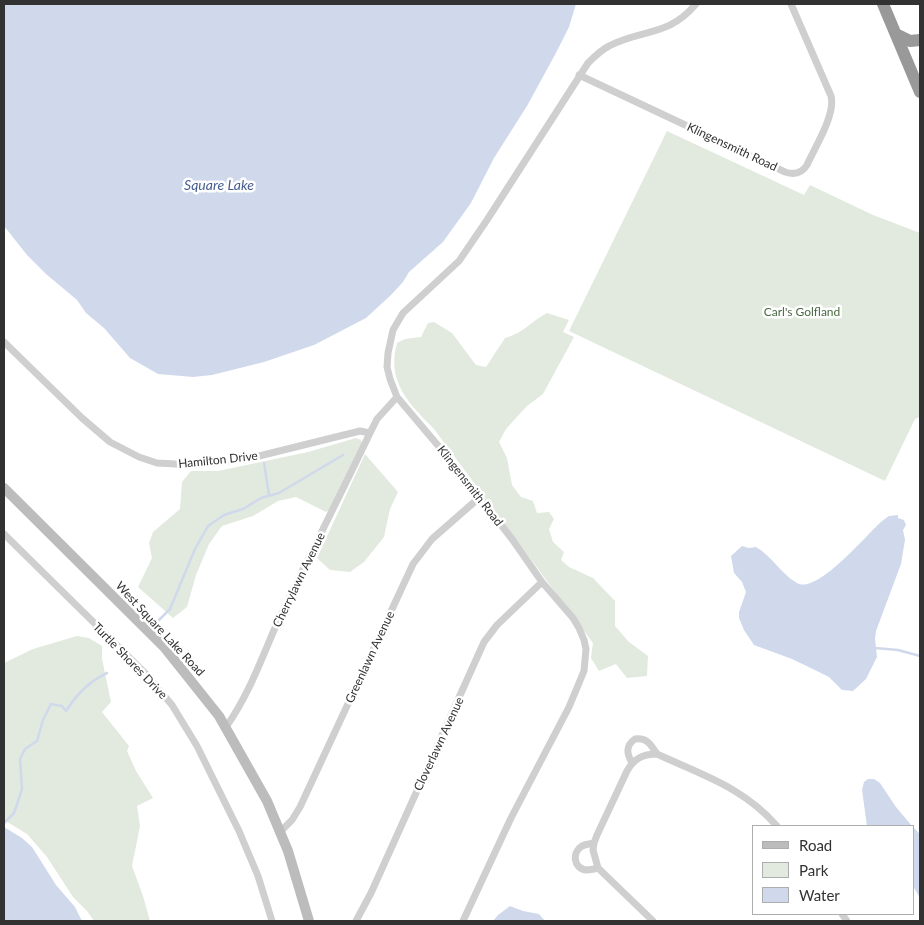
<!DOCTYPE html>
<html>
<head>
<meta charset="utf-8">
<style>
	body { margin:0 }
	#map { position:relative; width:924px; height:925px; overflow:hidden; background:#fff; font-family:Lato,sans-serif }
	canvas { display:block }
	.frame { position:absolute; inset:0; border:5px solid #323232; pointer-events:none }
	.legend { position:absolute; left:752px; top:825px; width:162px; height:90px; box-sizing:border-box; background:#fff; border:1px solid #adadad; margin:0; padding:6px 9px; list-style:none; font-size:15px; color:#323232 }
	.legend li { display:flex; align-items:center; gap:10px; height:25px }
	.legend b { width:25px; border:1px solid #adadad }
</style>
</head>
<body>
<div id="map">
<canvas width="924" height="925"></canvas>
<div class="frame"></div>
<ul class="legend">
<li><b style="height:6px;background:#bcbcbc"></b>Road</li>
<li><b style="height:14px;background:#e2eadf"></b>Park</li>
<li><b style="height:14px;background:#d0d9eb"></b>Water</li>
</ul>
</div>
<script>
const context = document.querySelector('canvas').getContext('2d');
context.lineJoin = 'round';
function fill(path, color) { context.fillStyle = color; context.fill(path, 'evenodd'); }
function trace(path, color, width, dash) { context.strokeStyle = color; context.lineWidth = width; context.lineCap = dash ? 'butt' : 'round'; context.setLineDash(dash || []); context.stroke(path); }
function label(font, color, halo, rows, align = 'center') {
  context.font = font + ' Lato,sans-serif'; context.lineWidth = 5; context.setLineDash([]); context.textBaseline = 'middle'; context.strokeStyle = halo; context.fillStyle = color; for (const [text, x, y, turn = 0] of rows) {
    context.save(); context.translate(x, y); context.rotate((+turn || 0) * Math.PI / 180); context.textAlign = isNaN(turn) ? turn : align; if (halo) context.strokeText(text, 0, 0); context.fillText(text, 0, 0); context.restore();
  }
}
fill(new Path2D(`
	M 667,131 L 804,195 L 810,185 L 873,215 L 920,233 L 920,417 L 915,419 L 885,481 L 569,331 Z
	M 547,313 L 569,320 L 563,332 L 574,337 L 543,394 L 527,406 L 506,429 L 499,442 L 507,458 L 512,485 L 521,497 L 533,501 L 537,513 L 549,512 L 554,519 L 549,529 L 553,542 L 564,552 L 561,560 L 569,567 L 593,578 L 615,601 L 615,626 L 629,642 L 648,656 L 647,676 L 627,678 L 616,664 L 599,671 L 591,658 L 593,643 L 434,429 C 409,404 386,381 397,343 L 405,339 L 421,337 L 428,323 L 434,322 L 452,333 L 476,365 L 486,367 L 505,338 C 524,333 530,322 547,313 Z
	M 356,438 L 361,440 L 362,444 L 331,509 L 326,512 L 296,497 L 278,501 L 253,516 L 222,526 L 209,544 L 196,575 L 187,607 L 173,618 L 138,587 L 152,558 L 149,543 L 153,532 L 180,509 L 182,482 L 191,471 L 218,471 L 308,452 Z
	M 365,454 L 398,492 L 390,509 L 384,537 L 364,562 L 350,572 L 330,570 L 317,558 Z
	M 77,636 L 89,638 L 102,646 L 102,659 L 111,702 L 102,712 L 129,746 L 127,751 L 136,771 L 153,798 L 137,806 L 140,826 L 132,866 L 143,896 L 150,921 L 94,921 L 87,911 L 73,897 L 47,857 L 27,834 L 4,820 L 4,663 L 33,649 Z`), '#e2eadf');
fill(new Path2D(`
	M 4,4 L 576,4 L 569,27 L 557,51 L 527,106 L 494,158 L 471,203 L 443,242 L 409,272 L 403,282 L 391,295 L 366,318 L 314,345 L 264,362 L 212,375 L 193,377 L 158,374 L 130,358 L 104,328 L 86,313 L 77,300 L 46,274 L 27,255 L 4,226 Z
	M 898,515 L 898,518 L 904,520 L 906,525 L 903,530 L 905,540 L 901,564 L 876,631 L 875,639 L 877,657 L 866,679 L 853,691 L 842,690 L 829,677 L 819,672 L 792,659 L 754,645 L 744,630 L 739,618 L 739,612 L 746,592 L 742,582 L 734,573 L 731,556 L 742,546 L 749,548 L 756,547 C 772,556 781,574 797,583 C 817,595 867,534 882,521 L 889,516 Z
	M 868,779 L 874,779 L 880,783 L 896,807 L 912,826 L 867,826 L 862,790 L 864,782 Z
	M 4,827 L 22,838 L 32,847 L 56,885 L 75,907 L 82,921 L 4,921 Z
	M 913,827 L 920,834 L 920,898 L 913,886 Z
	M 510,906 L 523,911 L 539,914 L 545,921 L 493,921 L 498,915 Z`), '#d0d9eb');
trace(new Path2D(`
	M 264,463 L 269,495
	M 156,623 L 170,609 L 195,549 L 208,526 L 224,515 L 243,509 L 261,498 L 279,493 L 343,455
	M 875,648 L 898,650 L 920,656
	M 4,823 L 14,813 L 22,789 L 20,759 L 25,749 L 37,741 L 43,720 L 51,704 L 62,706 L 66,711 C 76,695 90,681 107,673`), '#d0d9eb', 2.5);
trace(new Path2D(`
	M 579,75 L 785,172 C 794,175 802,173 807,165 C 815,147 836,114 831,96 L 791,4
	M 4,342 L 82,418 L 110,442 L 139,457 L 157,463 L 193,465 L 247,459 L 360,431 L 370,433
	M 4,534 L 144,672 L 172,705 L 197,746 L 239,831 L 258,876 L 272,921
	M 226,727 C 249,695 262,657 278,621 C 308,558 340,496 370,433 L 377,419 L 397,397
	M 632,763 C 627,754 625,746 635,739 C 647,737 651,745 657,754
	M 280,832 L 292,820 L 300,807 L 413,564 L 432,539 L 480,497
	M 594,843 C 590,844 586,844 582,846 C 572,852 573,868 586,870 C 589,870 594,869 598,868
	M 842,914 L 847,921
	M 356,921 L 371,893 L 484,642 L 497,625 L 542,582
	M 463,921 L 511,818 L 569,707 L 584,671 L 586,649 L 584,640 L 579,628 L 573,618 L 542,582 L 512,539 L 457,468 L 397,397 L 390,379 L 387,367 L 388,353 L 393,330 L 403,313 L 459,261 L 487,220 L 588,63 C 594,57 601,50 609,46 C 643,28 667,38 696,4
	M 653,921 L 598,868 L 593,850 L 594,843 L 597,835 L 627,771 C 634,759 642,754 657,754 C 702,775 743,787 777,826`), '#cfcfcf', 7);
trace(new Path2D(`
	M 4,488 L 164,647 L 219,716 L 267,801 L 288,851 L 309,921`), '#bcbcbc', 10);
trace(new Path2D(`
	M 883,4 L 920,92
	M 896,34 L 910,41 L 920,40`), '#999', 12);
label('12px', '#323232', '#fff', [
	["Klingensmith Road",732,147,25],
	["Hamilton Drive",218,460,-6],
	["Klingensmith Road",470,486,52],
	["Cherrylawn Avenue",299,580,-64],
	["West Square Lake Road",160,629,47],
	["Greenlawn Avenue",370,657,-65],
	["Turtle Shores Drive",130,661,46],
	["Cloverlawn Avenue",439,744,-65]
]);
label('12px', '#4a6b42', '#fff', [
	["Carl's Golfland",802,312]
]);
label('italic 14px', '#455d8f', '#fff', [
	["Square Lake",219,185]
]);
</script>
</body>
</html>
